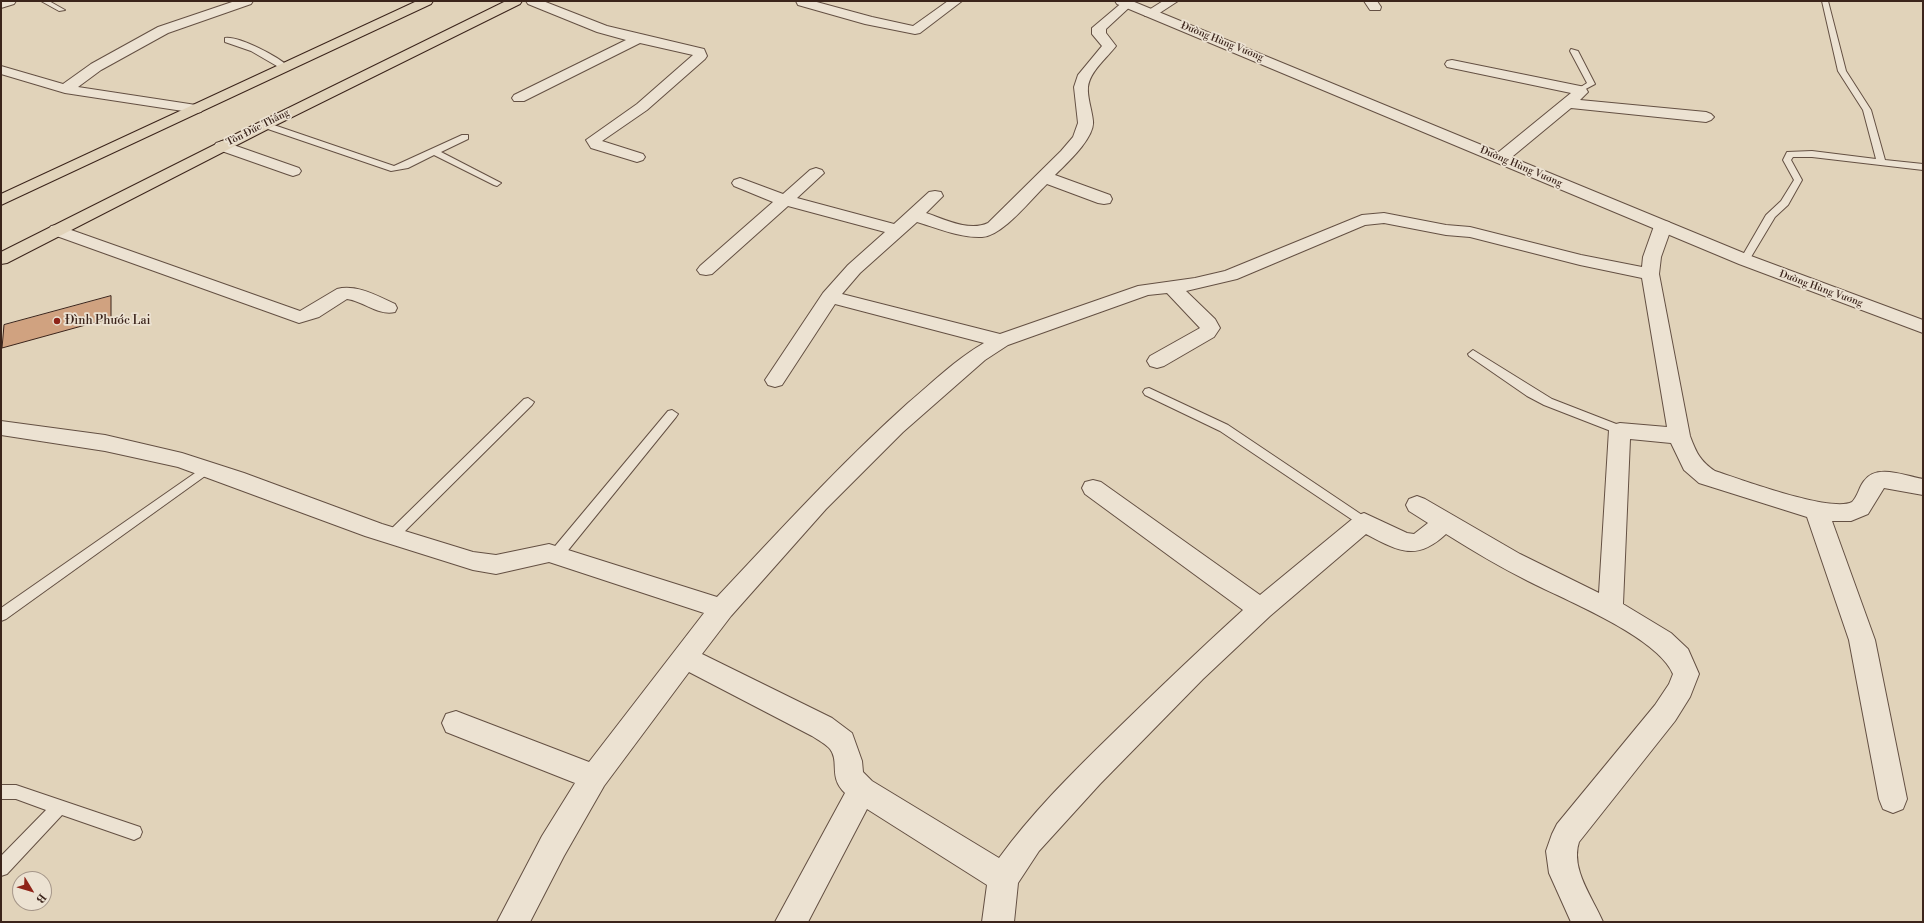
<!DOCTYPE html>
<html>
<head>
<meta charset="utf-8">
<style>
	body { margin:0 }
	#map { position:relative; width:1924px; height:923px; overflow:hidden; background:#e1d3ba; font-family:"Libre Bodoni",serif }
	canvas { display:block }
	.frame { position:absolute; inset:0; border:2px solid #3b241b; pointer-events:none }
	.north { position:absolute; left:12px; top:871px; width:40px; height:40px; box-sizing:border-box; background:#ece2d2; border:1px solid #a59689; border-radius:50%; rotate:128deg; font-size:11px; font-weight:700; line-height:16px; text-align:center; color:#3b241b }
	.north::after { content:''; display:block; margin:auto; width:14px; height:18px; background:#8f2418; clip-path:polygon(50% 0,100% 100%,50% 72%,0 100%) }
</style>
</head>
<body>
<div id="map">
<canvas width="1924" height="923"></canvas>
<div class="frame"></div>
<div class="north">B</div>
</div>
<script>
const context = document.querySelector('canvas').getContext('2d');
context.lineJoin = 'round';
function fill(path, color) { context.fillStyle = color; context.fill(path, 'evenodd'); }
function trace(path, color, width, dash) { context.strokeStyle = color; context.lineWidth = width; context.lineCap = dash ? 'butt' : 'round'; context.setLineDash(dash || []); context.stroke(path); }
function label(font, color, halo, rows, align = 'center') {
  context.font = font + ' "Libre Bodoni",serif'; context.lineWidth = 3.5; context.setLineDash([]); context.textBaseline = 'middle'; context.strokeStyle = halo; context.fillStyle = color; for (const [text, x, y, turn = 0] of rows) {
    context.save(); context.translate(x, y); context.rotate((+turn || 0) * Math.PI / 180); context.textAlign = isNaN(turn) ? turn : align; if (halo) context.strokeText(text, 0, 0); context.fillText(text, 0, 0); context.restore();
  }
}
const building = new Path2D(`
	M 111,296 L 111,318 L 2,348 L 4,325 Z`);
fill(building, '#d0a280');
trace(building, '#3b241b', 1);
const service = new Path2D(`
	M 41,1 L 49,1 L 65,10 L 59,11 Z
	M 1822,1 L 1828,1 L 1846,71 L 1871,110 L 1885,160 L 1923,164 L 1923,170 L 1812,157 L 1793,157 L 1791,160 L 1802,180 L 1788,205 L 1775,217 L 1748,262 L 1742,262 L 1740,260 L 1766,215 L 1781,201 L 1794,180 L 1783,160 L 1787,152 L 1812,151 L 1876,159 L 1863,110 L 1838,71 Z
	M 225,38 C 239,36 279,57 289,67 L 282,69 L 251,51 L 225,42 Z
	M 1571,49 L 1578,51 L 1595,84 L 1580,92 L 1576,90 L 1587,83 L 1570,51 Z
	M 262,123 L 268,123 L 394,166 L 462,135 L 468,135 L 468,139 L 441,152 L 501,183 L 497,186 L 494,185 L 434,155 L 408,168 L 391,171 L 262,127 Z
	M 1473,350 L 1552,399 L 1624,427 L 1626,430 L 1620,434 L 1616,433 L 1544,405 L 1527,396 L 1469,356 L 1468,354 Z
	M 1149,388 L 1228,425 L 1368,519 L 1370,522 L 1368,525 L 1364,527 L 1360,525 L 1220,431 L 1145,395 L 1143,392 L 1145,389 Z
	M 528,398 L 534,402 L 532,405 L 396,540 L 391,542 L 386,540 L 385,537 L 386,534 L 524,399 Z
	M 672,410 L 678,414 L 676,417 L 561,559 L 556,560 L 551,559 L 549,555 L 551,551 L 668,411 Z
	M 208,464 L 212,465 L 214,468 L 212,471 L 6,619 L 1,621 L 1,608 Z
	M 1,785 L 16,785 L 140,827 L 142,832 L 140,837 L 134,840 L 62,815 L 7,874 L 1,876 L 1,856 L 46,810 L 16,799 L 1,799 Z`);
const minor = new Path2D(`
	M 1,1 L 16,1 L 14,4 L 1,8 Z
	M 235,1 L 253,1 L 251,4 L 168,33 L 101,70 L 78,87 L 196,105 L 201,106 L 203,109 L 201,112 L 196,113 L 65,93 L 1,74 L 1,66 L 63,84 L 91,64 L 158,27 Z
	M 526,1 L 543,1 L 607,26 L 704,49 L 707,56 L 705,59 L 647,110 L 602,141 L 643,154 L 645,157 L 643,160 L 637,162 L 591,148 L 586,140 L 637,104 L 693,55 L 640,43 L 524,101 L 514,101 L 512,98 L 514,95 L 626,40 L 597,32 L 528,4 Z
	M 796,1 L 813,1 L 872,17 L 913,26 L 948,1 L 962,1 L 920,33 L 915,34 L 865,24 L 798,5 Z
	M 1124,1 L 1132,1 L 1133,4 L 1106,29 L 1106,33 L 1116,46 C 1107,58 1090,71 1088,87 C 1087,97 1092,110 1093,121 C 1095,138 1066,164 1055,175 L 1110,195 L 1112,199 L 1110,203 L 1104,204 L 1098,203 L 1047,184 C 1032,198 1003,236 982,237 C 960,238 937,228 917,222 L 860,273 L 842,294 L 1000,334 L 1138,286 L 1195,278 L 1225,271 L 1362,215 L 1384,213 L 1446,225 L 1470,227 L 1581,255 L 1642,267 L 1643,257 L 1654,226 L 1657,222 L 1663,221 L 1669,222 L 1672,226 L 1661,257 L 1659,274 L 1690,436 C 1696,452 1700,461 1715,471 C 1740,479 1831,513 1852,502 C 1858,496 1859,487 1864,481 C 1876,463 1906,476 1923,479 L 1923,495 L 1884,488 L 1868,514 L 1851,521 L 1832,521 L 1875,640 L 1907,799 L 1903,809 L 1893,813 L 1883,809 L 1879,799 L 1849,640 L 1807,517 L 1699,483 L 1684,470 L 1671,443 L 1630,439 L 1623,604 L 1671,633 L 1688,649 L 1699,674 L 1690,697 L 1675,721 L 1579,842 C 1570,869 1593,898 1603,922 L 1571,922 L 1549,873 L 1546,851 L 1552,834 L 1557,824 L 1655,705 L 1669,684 L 1673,674 C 1658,637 1565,600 1528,581 C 1500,567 1473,551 1446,534 C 1416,562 1398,551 1366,534 L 1270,616 L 1203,679 L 1100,784 L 1039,851 L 1018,883 L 1014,922 L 982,922 L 987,885 L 867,809 L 808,922 L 775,922 L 845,793 C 828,777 840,762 830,749 C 826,744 818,740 812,736 L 689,672 L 604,786 L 564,856 L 530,922 L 497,922 L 542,836 L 575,783 L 446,732 L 442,723 L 446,714 L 456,711 L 589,762 L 704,613 L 549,562 L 496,574 L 473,570 L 365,536 L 178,467 L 105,451 L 1,435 L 1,421 L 105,435 L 182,453 L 244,473 L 382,524 L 473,552 L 496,555 L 549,544 L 717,597 C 779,531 840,464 908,403 C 933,382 956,359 984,343 L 835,304 L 782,385 L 775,387 L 768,385 L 765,380 L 823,293 L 848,265 L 885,232 L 788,206 L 712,274 L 706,275 L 700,274 L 697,270 L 700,266 L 773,202 L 734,186 L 732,183 L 734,180 L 740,178 L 783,194 L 810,170 L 816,168 L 822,170 L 824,173 L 797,198 L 894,224 L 929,192 L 935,191 L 941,192 L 943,196 L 926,213 C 944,219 969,232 988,223 L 1061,151 L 1073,137 L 1078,123 L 1074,87 L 1078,75 L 1102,46 L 1092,34 L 1092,28 ZM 1384,223 L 1446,235 L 1470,237 L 1580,265 L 1642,278 L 1667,427 L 1620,423 L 1612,425 L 1609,430 L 1599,593 L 1520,554 L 1425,499 L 1417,496 L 1409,499 L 1406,505 L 1409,511 L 1428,523 L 1414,534 L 1407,533 L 1364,513 L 1356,516 L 1260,595 L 1101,482 L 1093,480 L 1085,482 L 1082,488 L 1085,494 L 1243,610 C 1198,651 1153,694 1109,737 C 1070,775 1031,814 999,858 L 872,781 L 863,772 L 862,761 L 852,733 L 832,718 L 702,654 L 731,616 L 826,509 L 903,432 L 985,360 L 1008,345 L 1148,295 L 1167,293 L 1200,328 L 1150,356 L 1147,361 L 1150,366 L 1157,368 L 1164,366 L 1214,337 L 1220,328 L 1215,319 L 1186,291 L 1237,279 L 1365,225 Z
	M 1163,1 L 1178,1 L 1155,16 L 1145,16 L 1144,13 Z
	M 1364,1 L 1377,1 L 1381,7 L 1380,10 L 1370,10 Z
	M 1452,60 L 1585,87 L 1588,92 L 1580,100 L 1706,112 L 1711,114 L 1714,117 L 1711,120 L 1706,122 L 1571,108 L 1507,161 L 1495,161 L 1493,158 L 1495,155 L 1571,93 L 1447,67 L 1445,64 L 1447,61 Z
	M 222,141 L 299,168 L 301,171 L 299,174 L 293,176 L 287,174 L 216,149 L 214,146 L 216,143 Z
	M 57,225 L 300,311 L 337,289 C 357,284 377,296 395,304 L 397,308 L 395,312 C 378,316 363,301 347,299 L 319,317 L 299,323 L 51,234 L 48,230 L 51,226 Z`);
const tertiary = new Path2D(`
	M 1115,1 L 1132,1 L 1751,256 L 1923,320 L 1923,333 L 1739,264 L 1117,4 Z`);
const primary = new Path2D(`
	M 417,1 L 433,1 L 431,4 L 1,205 L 1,194 Z
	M 506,1 L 522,1 L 520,4 L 270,128 L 7,263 L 1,264 L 1,252 L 260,122 Z`);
trace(service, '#645043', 2);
trace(minor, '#645043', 2);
trace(tertiary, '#645043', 2);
trace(primary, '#3b241b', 2);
fill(service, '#ece2d2');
fill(minor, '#ece2d2');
fill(tertiary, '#ece2d2');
fill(primary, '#e1d3ba');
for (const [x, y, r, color] of [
	[57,321,4,"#8f2418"]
]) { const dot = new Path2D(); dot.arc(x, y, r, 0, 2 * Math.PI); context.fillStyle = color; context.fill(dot); trace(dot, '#ece2d2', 1.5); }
label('10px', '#3b241b', '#ece2d2', [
	["Đường Hùng Vương",1222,42,22],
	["Tôn Đức Thắng",258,128,-27],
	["Đường Hùng Vương",1521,167,23],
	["Đường Hùng Vương",1821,289,20]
]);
label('12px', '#3b241b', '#ece2d2', [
	["Đình Phước Lai",65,321]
], 'left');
</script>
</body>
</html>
